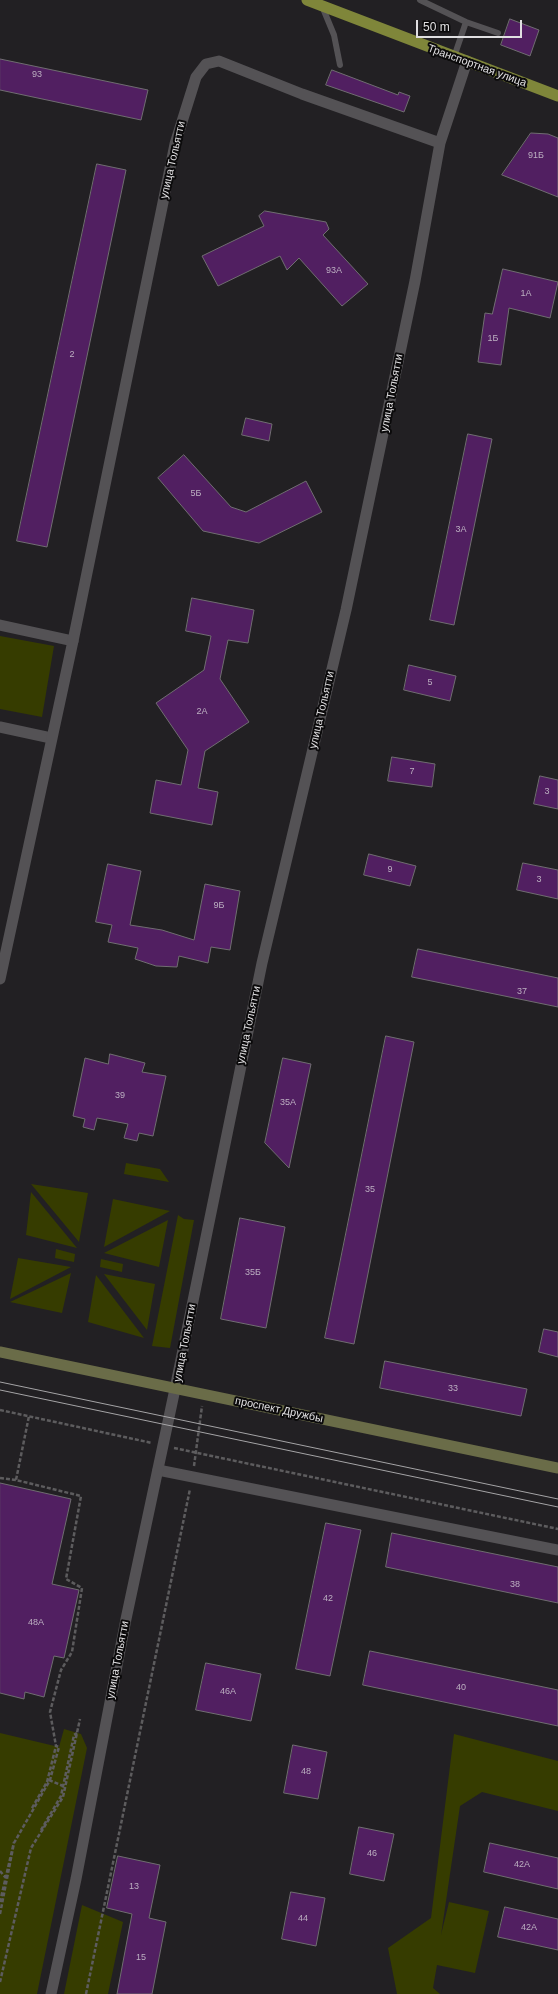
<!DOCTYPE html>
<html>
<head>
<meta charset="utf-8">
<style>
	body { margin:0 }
	#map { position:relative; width:558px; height:1994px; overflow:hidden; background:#222023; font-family:Arial,sans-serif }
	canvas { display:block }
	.scale { position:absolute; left:416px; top:20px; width:106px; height:18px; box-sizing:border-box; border:2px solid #e0dfe1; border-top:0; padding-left:5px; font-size:12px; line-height:14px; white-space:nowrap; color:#e0dfe1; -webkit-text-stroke:3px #0b0a0b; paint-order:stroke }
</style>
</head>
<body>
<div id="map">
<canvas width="558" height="1994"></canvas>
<div class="scale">50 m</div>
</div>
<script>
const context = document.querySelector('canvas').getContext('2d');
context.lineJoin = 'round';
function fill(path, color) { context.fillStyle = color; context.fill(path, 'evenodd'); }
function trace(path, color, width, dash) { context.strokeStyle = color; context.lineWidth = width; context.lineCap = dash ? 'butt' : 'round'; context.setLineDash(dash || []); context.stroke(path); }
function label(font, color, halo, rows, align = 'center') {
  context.font = font + ' Arial,sans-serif'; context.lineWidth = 4; context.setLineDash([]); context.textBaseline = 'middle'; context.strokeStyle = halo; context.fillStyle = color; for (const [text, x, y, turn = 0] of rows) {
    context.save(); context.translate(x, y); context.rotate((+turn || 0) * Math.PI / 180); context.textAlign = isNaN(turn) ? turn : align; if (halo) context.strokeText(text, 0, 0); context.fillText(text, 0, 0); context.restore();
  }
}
fill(new Path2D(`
	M 0,636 L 54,646 L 42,717 L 0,709 Z
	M 126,1163 L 160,1169 L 169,1182 L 124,1174 Z
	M 31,1184 L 88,1193 L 79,1242 Z
	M 31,1192 L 77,1248 L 26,1235 Z
	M 113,1199 L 170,1211 L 104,1247 Z
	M 178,1215 L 184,1219 L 194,1220 L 170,1348 L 152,1346 Z
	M 168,1220 L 159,1267 L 104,1253 Z
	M 56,1249 L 75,1254 L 74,1262 L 55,1258 Z
	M 18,1258 L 71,1267 L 10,1299 Z
	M 101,1259 L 123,1264 L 122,1272 L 100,1267 Z
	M 71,1273 L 62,1313 L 10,1302 Z
	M 104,1274 L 155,1284 L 147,1330 Z
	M 96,1275 L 144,1338 L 88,1322 Z
	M 64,1729 L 81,1734 L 87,1748 L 37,1994 L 0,1994 L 0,1733 L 59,1747 Z
	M 454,1734 L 558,1761 L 558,1811 L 482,1792 L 460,1806 L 441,1935 L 449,1902 L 489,1911 L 475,1973 L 437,1965 L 433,1988 L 440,1994 L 397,1994 L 388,1948 L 431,1918 Z
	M 82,1905 L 123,1922 L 108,1994 L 64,1994 Z`), '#363c00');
const building = new Path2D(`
	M 510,19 L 539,30 L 530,56 L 501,45 Z
	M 0,59 L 148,90 L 141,120 L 0,90 Z
	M 332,70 L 398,95 L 399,92 L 410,96 L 404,112 L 326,85 Z
	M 531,133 L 548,134 L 558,138 L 558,197 L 502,175 Z
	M 97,164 L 126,170 L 47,547 L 17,541 Z
	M 265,211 L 326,222 L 329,229 L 323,235 L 368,284 L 342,306 L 299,258 L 287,270 L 280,256 L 218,286 L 202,256 L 264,226 L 259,216 Z
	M 503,269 L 558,282 L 550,318 L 509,308 L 501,365 L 478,362 L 485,313 L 492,314 Z
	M 246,418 L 272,424 L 269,441 L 242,435 Z
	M 468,434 L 492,439 L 454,625 L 430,620 Z
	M 184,455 L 231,507 L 246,512 L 306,481 L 322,512 L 259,543 L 203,531 L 158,478 Z
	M 192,598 L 254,610 L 248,643 L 228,640 L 220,679 L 249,722 L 205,751 L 198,788 L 218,792 L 212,825 L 150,813 L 156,780 L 181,785 L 188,750 L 156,703 L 204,670 L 211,636 L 186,631 Z
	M 409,665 L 456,676 L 450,701 L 404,690 Z
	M 392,757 L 435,764 L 432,787 L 388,781 Z
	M 540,776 L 558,780 L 558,809 L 534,804 Z
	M 369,854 L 416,866 L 410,886 L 364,875 Z
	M 523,863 L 558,870 L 558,899 L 517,890 Z
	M 108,864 L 141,871 L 130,925 L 162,930 L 194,940 L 205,884 L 240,891 L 230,950 L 211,947 L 208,963 L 179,956 L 177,967 L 156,966 L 135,959 L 138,948 L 108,942 L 112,925 L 96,922 Z
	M 418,949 L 558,978 L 558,1007 L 412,977 Z
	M 386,1036 L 414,1042 L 354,1344 L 325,1338 Z
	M 110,1054 L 145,1063 L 142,1072 L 166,1076 L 153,1136 L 139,1133 L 137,1141 L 124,1138 L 128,1124 L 97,1118 L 94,1130 L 83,1127 L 85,1119 L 73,1116 L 85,1058 L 108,1064 Z
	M 283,1058 L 311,1064 L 289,1168 L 265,1143 Z
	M 240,1218 L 285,1227 L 266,1328 L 221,1319 Z
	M 544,1329 L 558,1332 L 558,1357 L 539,1352 Z
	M 385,1361 L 527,1389 L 521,1416 L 380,1388 Z
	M 0,1483 L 71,1499 L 52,1584 L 79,1590 L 64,1658 L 54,1656 L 44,1697 L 25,1692 L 24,1699 L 0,1693 Z
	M 326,1523 L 361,1530 L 330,1676 L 296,1669 Z
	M 392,1533 L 558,1567 L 558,1603 L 386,1567 Z
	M 370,1651 L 558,1690 L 558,1726 L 363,1685 Z
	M 206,1663 L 261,1674 L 251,1721 L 196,1710 Z
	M 293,1745 L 327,1752 L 318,1799 L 284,1793 Z
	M 359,1827 L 394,1834 L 384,1881 L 350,1874 Z
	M 490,1843 L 558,1858 L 558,1889 L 484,1872 Z
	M 118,1856 L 160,1865 L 149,1918 L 166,1922 L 152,1994 L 117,1994 L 132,1914 L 107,1908 Z
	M 291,1892 L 325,1898 L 316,1946 L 282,1939 Z
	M 505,1907 L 558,1919 L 558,1950 L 498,1937 Z`);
fill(building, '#511f61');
trace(building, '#706d71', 1);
trace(new Path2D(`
	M 0,1410 L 152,1443
	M 174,1448 L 558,1529
	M 194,1466 L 202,1406
	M 0,1478 L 16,1480
	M 49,1780 L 63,1786
	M 32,1808 L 47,1782 L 56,1746
	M 41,1830 L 61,1796 L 74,1735 L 77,1733
	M 0,1871 L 5,1877
	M 0,1902 L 14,1842
	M 0,1914 L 14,1843 L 50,1780 L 59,1747 L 56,1746 L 50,1712 L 61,1670 L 72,1652 L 82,1588 L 66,1579 L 81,1496 L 16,1480 L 29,1416
	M 0,1982 L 31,1848 L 63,1797 L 80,1719
	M 86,1994 L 190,1489`), '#5d5c5e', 2.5, [4, 2]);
trace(new Path2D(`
	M 420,0 L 466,22 L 498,33
	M 322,6 L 334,35 L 340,65
	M 454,57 L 466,22`), '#545255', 6);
trace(new Path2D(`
	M 0,625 L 73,641
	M 0,727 L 51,738
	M 158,1470 L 558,1550`), '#545255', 11);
trace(new Path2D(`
	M 0,979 L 73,641 L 175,144 L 196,77 L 206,64 L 219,61 L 302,94 L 440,143
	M 51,1994 L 76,1879 L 126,1619 L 175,1389 L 262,963 L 346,610 L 415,281 L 440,143 L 467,61`), '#545255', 11);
trace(new Path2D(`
	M 0,1352 L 558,1468`), '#6a6c48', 11);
trace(new Path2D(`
	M 307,0 L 558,96`), '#7f863a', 11);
trace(new Path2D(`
	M 0,1382 L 558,1499
	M 0,1390 L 558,1507`), '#a5a4a6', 1);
label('9px', '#bcafc1', null, [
	["93",37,75],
	["91Б",536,156],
	["93А",334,271],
	["1А",526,294],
	["1Б",493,339],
	["2",72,355],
	["5Б",196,494],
	["3А",461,530],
	["5",430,683],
	["2А",202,712],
	["7",412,772],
	["3",547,792],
	["9",390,870],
	["3",539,880],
	["9Б",219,906],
	["37",522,992],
	["39",120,1096],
	["35А",288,1103],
	["35",370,1190],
	["35Б",253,1273],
	["33",453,1389],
	["38",515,1585],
	["42",328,1599],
	["48А",36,1623],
	["40",461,1688],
	["46А",228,1692],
	["48",306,1772],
	["46",372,1854],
	["42А",522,1865],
	["13",134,1887],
	["44",303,1919],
	["42А",529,1928],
	["15",141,1958]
]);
label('11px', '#e0dfe1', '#0b0a0b', [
	["Транспортная улица",477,66,20],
	["улица Тольятти",173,160,-77],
	["улица Тольятти",392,393,-79],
	["улица Тольятти",322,710,-77],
	["улица Тольятти",249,1025,-78],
	["улица Тольятти",185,1343,-79],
	["проспект Дружбы",279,1410,12],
	["улица Тольятти",118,1660,-79]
]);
</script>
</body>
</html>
